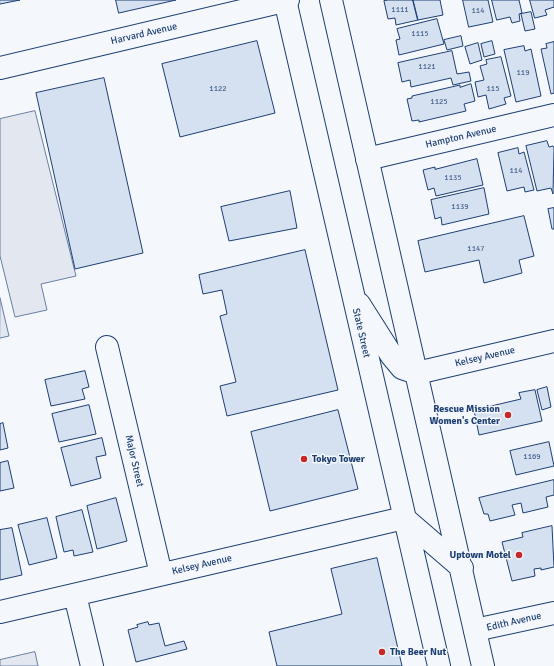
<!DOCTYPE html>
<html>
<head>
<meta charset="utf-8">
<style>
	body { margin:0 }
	canvas { display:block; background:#f4f7fb }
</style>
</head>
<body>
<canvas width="554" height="666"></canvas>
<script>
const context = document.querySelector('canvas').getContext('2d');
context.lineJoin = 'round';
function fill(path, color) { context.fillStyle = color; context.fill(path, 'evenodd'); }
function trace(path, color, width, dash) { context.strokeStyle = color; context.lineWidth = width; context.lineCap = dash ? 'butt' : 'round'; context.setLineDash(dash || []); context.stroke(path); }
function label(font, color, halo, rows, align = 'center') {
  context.font = font + ' Signika,sans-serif'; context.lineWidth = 3; context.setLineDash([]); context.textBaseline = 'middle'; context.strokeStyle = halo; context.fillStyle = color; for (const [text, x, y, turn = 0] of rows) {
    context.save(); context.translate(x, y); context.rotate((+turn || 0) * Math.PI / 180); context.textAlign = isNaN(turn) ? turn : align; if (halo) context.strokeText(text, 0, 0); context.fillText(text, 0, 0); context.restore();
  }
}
const parking = new Path2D(`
	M 35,111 L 76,276 L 41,284 L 47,310 L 15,317 L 0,256 L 0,119 Z
	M 0,298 L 9,336 L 0,338 Z
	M 35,652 L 38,666 L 0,666 L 0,660 Z`);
fill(parking, '#e3e8f0');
trace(parking, '#687fa3', 1);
const building = new Path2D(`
	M 0,0 L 20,0 L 0,4 Z
	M 116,0 L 176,0 L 119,13 Z
	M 389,0 L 413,0 L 418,20 L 396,25 L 395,18 L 388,19 L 384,1 Z
	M 413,0 L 440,0 L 443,15 L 418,20 Z
	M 463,0 L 488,0 L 493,22 L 469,27 Z
	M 492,0 L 519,0 L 522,13 L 519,14 L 520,21 L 512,23 L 510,17 L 497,20 Z
	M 530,0 L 554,0 L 554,7 L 545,10 L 547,15 L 535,18 Z
	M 531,12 L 535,29 L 525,31 L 521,14 Z
	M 437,19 L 444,44 L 399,55 L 396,40 L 400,39 L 397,29 Z
	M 461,36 L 463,46 L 447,50 L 444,40 Z
	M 257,41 L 275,113 L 180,137 L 162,64 Z
	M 492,41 L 495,54 L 484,57 L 481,44 Z
	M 554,42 L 554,93 L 551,94 L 541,49 L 547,48 L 546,44 Z
	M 478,43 L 482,60 L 470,64 L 465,47 Z
	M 524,46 L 525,51 L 531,49 L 541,96 L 516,102 L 504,50 Z
	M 452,51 L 457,74 L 469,72 L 471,81 L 453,85 L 451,78 L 411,87 L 410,80 L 402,82 L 398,63 Z
	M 501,57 L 511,96 L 504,98 L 506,104 L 489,109 L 486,95 L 478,97 L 475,82 L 484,80 L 480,66 L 487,64 L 486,60 Z
	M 104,78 L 143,253 L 75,269 L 36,93 Z
	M 471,84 L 475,101 L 464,104 L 466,111 L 419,122 L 419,120 L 412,121 L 407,99 L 412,98 L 412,96 L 460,85 L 460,87 Z
	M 547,141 L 549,147 L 553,146 L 554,148 L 553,194 L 551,188 L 537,191 L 526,146 Z
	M 518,148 L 519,154 L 524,152 L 534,190 L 525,192 L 524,187 L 507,191 L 498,153 Z
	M 477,159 L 483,185 L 436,196 L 434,188 L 428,190 L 423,170 L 435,167 L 435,169 Z
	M 484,188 L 489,214 L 442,225 L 441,217 L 435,219 L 431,200 Z
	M 290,191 L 297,228 L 229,241 L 221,207 Z
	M 554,208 L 554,229 L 552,229 L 548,209 Z
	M 524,216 L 534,256 L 519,260 L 522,273 L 484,283 L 479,260 L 425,272 L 418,241 Z
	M 305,250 L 338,390 L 227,416 L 220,386 L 236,382 L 220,316 L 227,314 L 222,290 L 203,294 L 199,275 Z
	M 85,371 L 89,387 L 82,389 L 85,399 L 51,406 L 45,380 Z
	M 547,387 L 551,407 L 542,410 L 537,390 Z
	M 535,390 L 542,421 L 479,435 L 474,410 L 521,399 L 519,393 Z
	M 89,405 L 96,434 L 59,442 L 52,414 Z
	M 338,410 L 358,489 L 270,511 L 251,432 Z
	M 3,423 L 8,448 L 0,450 L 0,424 Z
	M 102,438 L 106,455 L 96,457 L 101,478 L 71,486 L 61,448 Z
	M 549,442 L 554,466 L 516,475 L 510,451 Z
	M 8,461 L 14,488 L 0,491 L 0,463 Z
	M 554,480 L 554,495 L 546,497 L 548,507 L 523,513 L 521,503 L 512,505 L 515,515 L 490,521 L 488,514 L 484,514 L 479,498 Z
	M 116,498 L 127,541 L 97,549 L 87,506 Z
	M 82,510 L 93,552 L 74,556 L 73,550 L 64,552 L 56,517 Z
	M 47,518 L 57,558 L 29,565 L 18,525 Z
	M 552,526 L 554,567 L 541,570 L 541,568 L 534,569 L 535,576 L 512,581 L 502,542 L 523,537 L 522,533 Z
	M 12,528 L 22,575 L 0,580 L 0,530 Z
	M 377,558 L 402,666 L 277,666 L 269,632 L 342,614 L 331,569 Z
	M 148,622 L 149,625 L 159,623 L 165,646 L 184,641 L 187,649 L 136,662 L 128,630 L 138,627 L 137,625 Z`);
fill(building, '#d5e0f0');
trace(building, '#1d3f73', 1);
const minor = new Path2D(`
	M 0,68 L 288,0
	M 367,159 L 554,115
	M 107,347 L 161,574
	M 417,373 L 554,341
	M 75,595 L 92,666
	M 0,612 L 404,518
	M 475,630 L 554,613`);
const major = new Path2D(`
	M 285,0 L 439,666
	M 331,0 L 483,666
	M 359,304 L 392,356 L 402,368 L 417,373
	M 404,518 L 462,568`);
trace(minor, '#1d3f73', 24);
trace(major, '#1d3f73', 24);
trace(minor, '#f4f7fb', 22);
trace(major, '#f4f7fb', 22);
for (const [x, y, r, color] of [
	[508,415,4,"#c62828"],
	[304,459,4,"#c62828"],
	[519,555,4,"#c62828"],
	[382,652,4,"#c62828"]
]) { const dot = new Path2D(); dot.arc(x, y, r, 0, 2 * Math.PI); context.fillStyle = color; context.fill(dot); trace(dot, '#f4f7fb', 1.5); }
label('8px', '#4b6792', null, [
	["1111",400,10],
	["114",478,11],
	["1115",420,34],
	["1121",427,67],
	["119",523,73],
	["1122",218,89],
	["115",493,89],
	["1125",439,102],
	["114",516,171],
	["1135",453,178],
	["1139",460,207],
	["1147",476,249],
	["1169",532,457]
]);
label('10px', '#1d3f73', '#f4f7fb', [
	["Harvard Avenue",144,34,-13],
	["Hampton Avenue",461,137,-13],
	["State Street",361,333,77],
	["Kelsey Avenue",485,357,-13],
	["Major Street",134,461,77],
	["Kelsey Avenue",202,565,-13],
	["Edith Avenue",514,622,-13]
]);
label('bold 10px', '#1d3f73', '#f4f7fb', [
	["Rescue Mission",500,409],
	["Women's Center",500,421],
	["Tokyo Tower",312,459,"left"],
	["Uptown Motel",511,555],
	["The Beer Nut",390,652,"left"]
], 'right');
</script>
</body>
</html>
